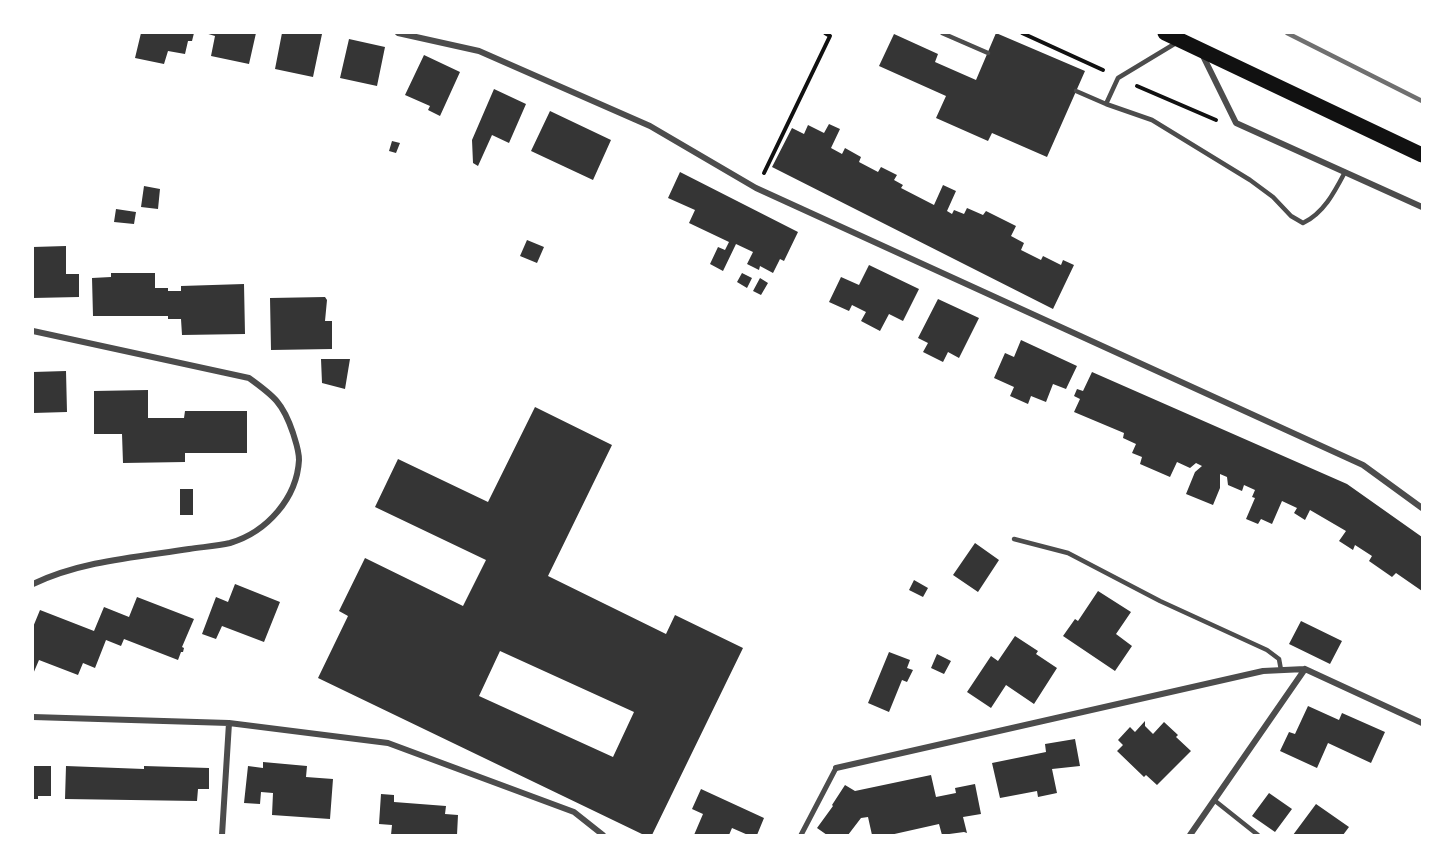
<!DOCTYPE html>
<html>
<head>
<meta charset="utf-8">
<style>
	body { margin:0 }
	#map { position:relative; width:1455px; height:868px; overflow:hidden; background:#fff; font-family:Raleway,sans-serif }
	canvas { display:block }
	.frame { position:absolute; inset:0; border:34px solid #fff; pointer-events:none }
</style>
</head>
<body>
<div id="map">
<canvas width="1455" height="868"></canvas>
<div class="frame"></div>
</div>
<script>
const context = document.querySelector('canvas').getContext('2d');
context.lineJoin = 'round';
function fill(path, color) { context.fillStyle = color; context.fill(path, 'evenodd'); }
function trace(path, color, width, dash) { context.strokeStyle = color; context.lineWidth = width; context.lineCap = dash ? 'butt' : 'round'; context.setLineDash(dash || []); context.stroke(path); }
fill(new Path2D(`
	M 141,33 L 194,33 L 192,41 L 188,41 L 185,54 L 168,51 L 164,64 L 135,58 Z
	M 205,33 L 256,33 L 249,64 L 211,56 L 215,36 Z
	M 282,33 L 322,34 L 313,77 L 275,69 Z
	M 996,33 L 1085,71 L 1047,157 L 992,133 L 988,141 L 936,118 L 946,96 L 879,66 L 894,34 L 938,54 L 935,62 L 976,80 Z
	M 349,39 L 385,47 L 377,86 L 340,78 Z
	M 424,55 L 460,72 L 440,116 L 428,110 L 430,106 L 405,95 Z
	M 494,89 L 526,104 L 509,143 L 492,135 L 478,166 L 473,163 L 472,140 Z
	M 550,111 L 611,140 L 593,180 L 531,151 Z
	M 829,124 L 840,129 L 831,148 L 842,154 L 845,148 L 861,157 L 859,162 L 878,172 L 881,167 L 897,175 L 894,180 L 903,185 L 901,188 L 934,205 L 943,185 L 956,191 L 947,211 L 952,214 L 954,210 L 964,214 L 967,208 L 983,215 L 986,211 L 1016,226 L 1011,236 L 1024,243 L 1021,250 L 1041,260 L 1043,256 L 1061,265 L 1063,260 L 1074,265 L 1053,309 L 772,167 L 792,128 L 804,134 L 808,125 L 824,133 Z
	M 392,141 L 400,143 L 396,153 L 389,151 Z
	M 680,172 L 798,232 L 784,261 L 780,259 L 773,273 L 760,266 L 759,270 L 747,264 L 753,252 L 736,244 L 723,271 L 710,264 L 718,247 L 725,250 L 729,242 L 689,223 L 695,210 L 668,198 Z
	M 144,186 L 160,189 L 158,209 L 141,207 Z
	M 116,209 L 136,212 L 134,224 L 114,222 Z
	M 527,240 L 544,247 L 537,263 L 520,256 Z
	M 66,246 L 66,274 L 79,274 L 79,297 L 33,298 L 33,247 Z
	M 869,265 L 919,289 L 903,321 L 889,314 L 880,331 L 861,321 L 866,312 L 852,305 L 849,311 L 829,302 L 841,277 L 859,285 Z
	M 111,273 L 155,273 L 155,288 L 168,288 L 168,291 L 181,291 L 181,286 L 244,284 L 245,334 L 182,335 L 181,319 L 168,319 L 168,316 L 93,316 L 92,278 L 111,277 Z
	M 742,273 L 752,278 L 747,288 L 737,282 Z
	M 760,278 L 768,283 L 761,295 L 753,291 Z
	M 325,297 L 327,300 L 325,321 L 332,321 L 332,349 L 271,350 L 270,298 Z
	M 938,299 L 979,318 L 959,358 L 948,352 L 943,362 L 923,352 L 928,343 L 918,338 Z
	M 1021,340 L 1077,366 L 1066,389 L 1053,384 L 1046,402 L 1031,396 L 1028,404 L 1010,396 L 1014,387 L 994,378 L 1005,353 L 1014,357 Z
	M 321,359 L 350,359 L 345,389 L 322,383 Z
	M 66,371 L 67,412 L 33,413 L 33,372 Z
	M 1092,372 L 1347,484 L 1422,537 L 1422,591 L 1396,573 L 1392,577 L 1369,561 L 1372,556 L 1355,545 L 1353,550 L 1339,541 L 1346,531 L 1310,510 L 1305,520 L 1294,513 L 1297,508 L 1282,501 L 1272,524 L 1261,519 L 1258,524 L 1246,519 L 1255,498 L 1252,497 L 1255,490 L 1244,485 L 1242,491 L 1228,485 L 1227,477 L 1220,474 L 1220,488 L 1213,505 L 1186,494 L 1195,472 L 1202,466 L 1196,463 L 1190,468 L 1177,462 L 1170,477 L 1140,464 L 1142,457 L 1132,453 L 1136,444 L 1123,438 L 1124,433 L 1074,412 L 1080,399 L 1074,396 L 1077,389 L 1083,391 Z
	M 148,390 L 148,418 L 184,418 L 185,411 L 247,411 L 247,453 L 185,453 L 185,462 L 123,463 L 122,434 L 94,434 L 94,391 Z
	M 535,407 L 612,445 L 548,576 L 666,634 L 675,615 L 743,648 L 652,835 L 644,835 L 318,678 L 348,616 L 339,611 L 365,558 L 463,606 L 486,560 L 375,507 L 398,459 L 488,502 ZM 500,651 L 634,712 L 613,757 L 479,696 Z
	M 180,489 L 193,489 L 193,515 L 180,515 Z
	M 975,543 L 999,560 L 978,592 L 953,575 Z
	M 914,580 L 928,588 L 923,597 L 909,590 Z
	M 235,584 L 280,602 L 264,642 L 222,626 L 216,639 L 202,634 L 216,597 L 228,602 Z
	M 1098,591 L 1131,612 L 1116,634 L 1132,646 L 1115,671 L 1063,636 L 1075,619 L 1078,621 Z
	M 137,597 L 194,619 L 182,647 L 184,648 L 183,652 L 181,652 L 178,660 L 124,639 L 121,646 L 106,640 L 95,668 L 83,663 L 78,675 L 39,660 L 33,674 L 33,627 L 40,610 L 94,631 L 104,607 L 129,617 Z
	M 1301,621 L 1342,641 L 1330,664 L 1289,644 Z
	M 1015,636 L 1038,651 L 1036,654 L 1057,668 L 1034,704 L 1006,685 L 991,708 L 967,692 L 991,656 L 998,661 Z
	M 889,652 L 910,660 L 907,668 L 913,670 L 907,682 L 902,680 L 889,712 L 868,703 Z
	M 937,654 L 951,661 L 944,674 L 931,668 Z
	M 1308,706 L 1339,720 L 1342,713 L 1385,732 L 1371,763 L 1328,743 L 1317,768 L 1280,751 L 1289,732 L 1295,734 Z
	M 1145,721 L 1145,726 L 1153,734 L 1164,722 L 1178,735 L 1176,737 L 1191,751 L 1157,785 L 1146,775 L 1144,777 L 1117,751 L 1123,745 L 1118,740 L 1130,727 L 1135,732 Z
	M 1075,739 L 1080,766 L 1052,769 L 1057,793 L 1038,797 L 1037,791 L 1000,798 L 992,763 L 1046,752 L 1045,744 Z
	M 263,762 L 307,766 L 306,777 L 333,779 L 330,819 L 272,815 L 273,793 L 261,792 L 260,804 L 244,803 L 248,766 L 263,768 Z
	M 33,766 L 51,766 L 51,796 L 38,796 L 38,799 L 33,799 Z
	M 66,766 L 144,769 L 144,766 L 209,768 L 209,789 L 198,789 L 197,801 L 65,799 Z
	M 931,775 L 936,797 L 956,793 L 955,788 L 975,784 L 981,814 L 963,817 L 967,833 L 964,832 L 942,835 L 939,824 L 890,835 L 872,835 L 868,817 L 861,818 L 848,835 L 827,835 L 817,828 L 833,806 L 832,805 L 845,785 L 855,791 Z
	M 701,789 L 764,818 L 757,835 L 748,835 L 732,828 L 729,835 L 694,835 L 703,814 L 692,809 Z
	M 1269,793 L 1292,809 L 1275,832 L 1252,816 Z
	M 381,794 L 394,795 L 394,802 L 446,806 L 445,814 L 458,815 L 457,835 L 391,835 L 392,825 L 379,824 Z
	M 1316,804 L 1349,827 L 1343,835 L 1293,835 Z`), '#353535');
trace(new Path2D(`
	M 1022,33 L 1103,70
	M 1137,86 L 1216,120
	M 764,173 L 830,36 L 825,33`), '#111', 4);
trace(new Path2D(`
	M 942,33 L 988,53
	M 1076,91 L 1106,104 L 1152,120 L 1250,180 L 1273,197 L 1291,216 L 1303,223 C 1324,213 1335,191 1345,172
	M 1106,104 L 1118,78 L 1176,43
	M 1014,539 L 1068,553 L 1160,601 L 1267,650 L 1279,659 L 1281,670
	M 1214,800 L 1258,835`), '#4c4c4c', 4.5);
trace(new Path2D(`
	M 801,835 L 836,768`), '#4c4c4c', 5);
trace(new Path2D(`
	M 398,33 L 479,51 L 650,126 L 756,188 L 1363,465 L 1422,508
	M 1203,56 L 1236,123 L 1422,207
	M 33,331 L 249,378 C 274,396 283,403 293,433 C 296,443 299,450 299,460 C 297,498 267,532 230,543 C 217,546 202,547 189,549 C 137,557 81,561 33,584
	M 33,717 L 229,723 L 388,743 L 574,812 L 603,835
	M 836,768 L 1263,671 L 1305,669 L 1422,723
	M 222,835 L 229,723
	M 1190,835 L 1305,669`), '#4c4c4c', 6);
trace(new Path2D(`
	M 1165,33 L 1422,155`), '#111', 15);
trace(new Path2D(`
	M 1287,33 L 1422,101`), '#707070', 4.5);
</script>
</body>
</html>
